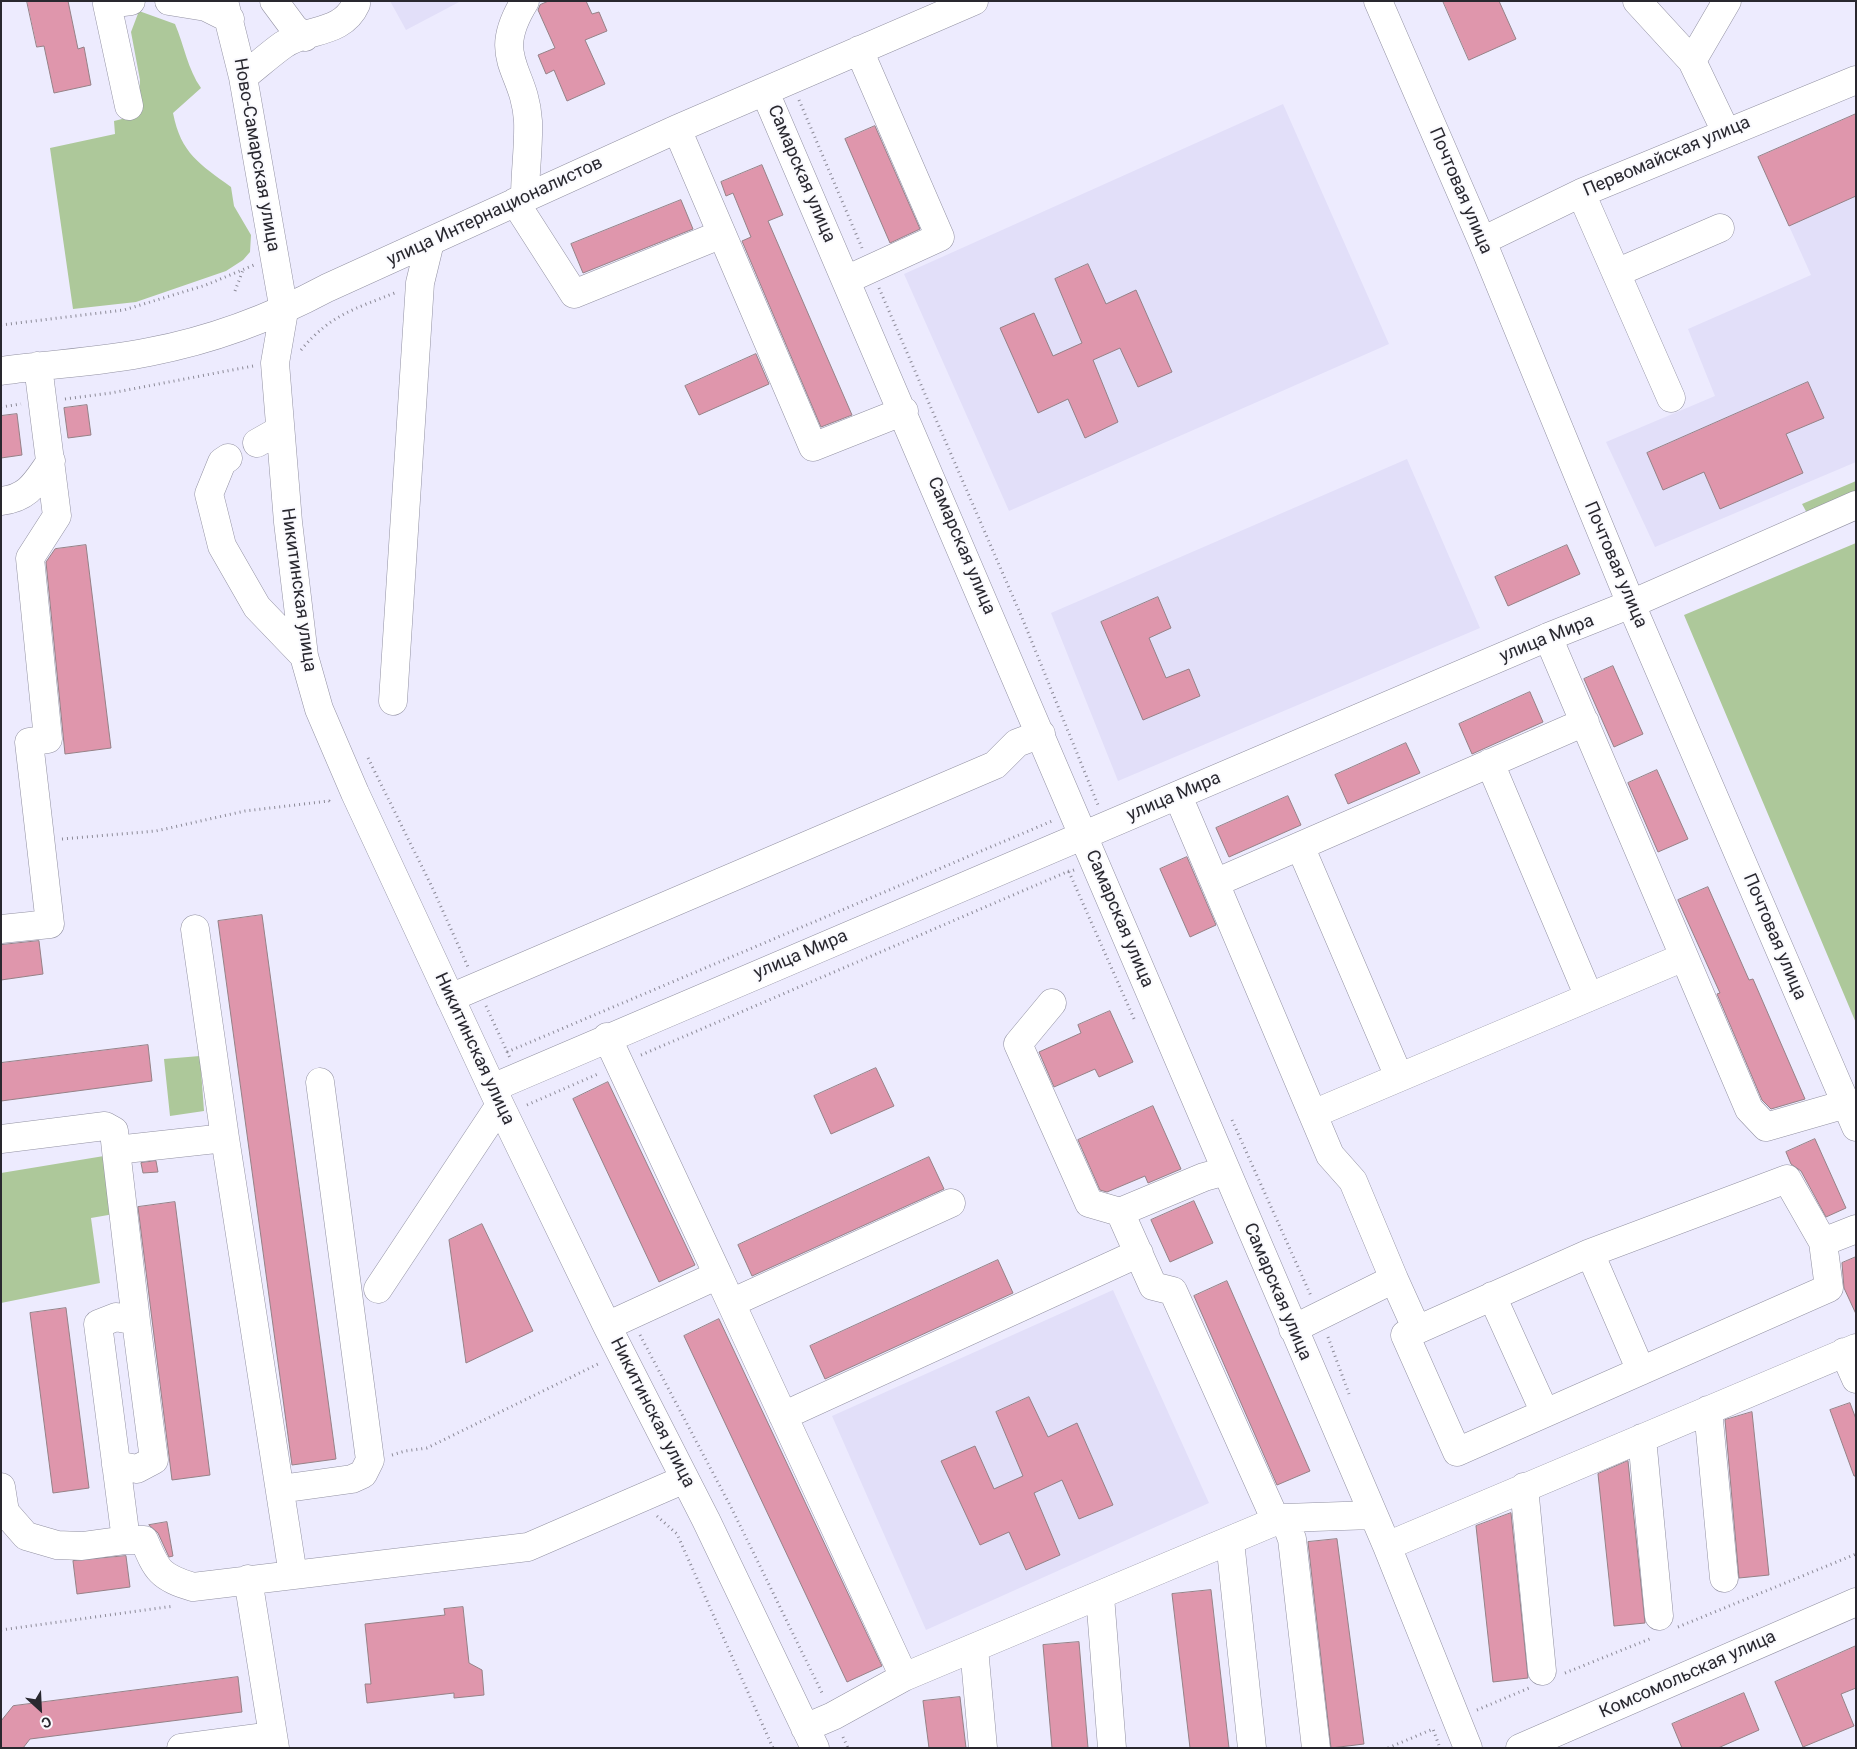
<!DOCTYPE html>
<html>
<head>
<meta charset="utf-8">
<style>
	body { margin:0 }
	#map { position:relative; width:1857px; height:1749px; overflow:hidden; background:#edebfe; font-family:Roboto,sans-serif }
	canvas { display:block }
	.frame { position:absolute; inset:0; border:2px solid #29282f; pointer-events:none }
	.north { position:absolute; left:15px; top:1684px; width:50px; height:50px; -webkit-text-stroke:4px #fafafe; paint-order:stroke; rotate:155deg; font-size:14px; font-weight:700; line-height:20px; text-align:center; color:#29282f }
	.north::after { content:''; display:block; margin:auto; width:18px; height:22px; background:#29282f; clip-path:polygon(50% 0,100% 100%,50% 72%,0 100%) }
</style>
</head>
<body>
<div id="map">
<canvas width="1857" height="1749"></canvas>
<div class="frame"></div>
<div class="north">С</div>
</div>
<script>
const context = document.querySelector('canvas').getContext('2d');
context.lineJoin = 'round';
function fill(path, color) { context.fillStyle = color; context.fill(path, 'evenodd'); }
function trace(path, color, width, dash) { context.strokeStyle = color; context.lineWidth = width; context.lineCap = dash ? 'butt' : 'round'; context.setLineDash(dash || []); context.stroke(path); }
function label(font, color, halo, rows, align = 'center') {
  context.font = font + ' Roboto,sans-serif'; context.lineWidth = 4; context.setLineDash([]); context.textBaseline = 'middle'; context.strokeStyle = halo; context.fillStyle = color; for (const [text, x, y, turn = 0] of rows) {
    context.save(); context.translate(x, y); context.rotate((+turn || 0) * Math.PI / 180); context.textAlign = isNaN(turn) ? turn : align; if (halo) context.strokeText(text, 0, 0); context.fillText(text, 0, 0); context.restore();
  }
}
fill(new Path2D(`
	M 390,1 L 461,1 L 406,30 Z
	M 1283,104 L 1389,344 L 1009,511 L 904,274 Z
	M 1856,114 L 1856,462 L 1655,547 L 1606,442 L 1715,396 L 1688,329 L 1811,275 L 1758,157 Z
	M 1407,459 L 1480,628 L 1118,781 L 1051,613 Z
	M 1113,1290 L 1209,1503 L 926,1630 L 832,1416 Z`), '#e2dff9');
fill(new Path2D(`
	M 139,11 L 175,24 C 184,45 188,70 201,88 L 173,113 C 181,154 200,164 231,187 L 234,206 L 251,235 L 250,252 L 243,260 L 226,271 L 136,302 L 73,309 L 50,148 L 115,134 L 114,121 L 138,115 L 140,80 L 131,32 Z
	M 1856,481 L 1856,492 L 1807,513 L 1802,504 Z
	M 1856,543 L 1856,1023 L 1684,615 Z
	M 200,1056 L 204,1111 L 170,1116 L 164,1059 Z
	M 110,1155 L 114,1214 L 91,1218 L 100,1283 L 1,1303 L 1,1173 Z`), '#adc89a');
const building = new Path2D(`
	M 27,1 L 68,1 L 78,49 L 84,47 L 91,85 L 54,93 L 44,46 L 37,47 Z
	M 549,1 L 586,1 L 592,14 L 599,12 L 607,31 L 585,40 L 605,84 L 567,101 L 554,70 L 546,74 L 538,55 L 555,48 L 538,10 L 540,5 Z
	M 1443,1 L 1499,1 L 1516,39 L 1469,60 Z
	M 1856,114 L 1856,196 L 1789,226 L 1758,157 Z
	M 875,126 L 920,229 L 890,243 L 845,139 Z
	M 762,165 L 783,215 L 768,221 L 852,415 L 821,427 L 742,241 L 751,237 L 733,193 L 726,196 L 721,182 Z
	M 681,200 L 693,229 L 583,273 L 571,244 Z
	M 1088,264 L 1106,304 L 1136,290 L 1172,372 L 1138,387 L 1120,348 L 1093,360 L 1118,422 L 1085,438 L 1068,399 L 1038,413 L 1000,328 L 1034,313 L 1053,356 L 1082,343 L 1055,279 Z
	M 756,354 L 769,384 L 699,415 L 685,386 Z
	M 1808,382 L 1824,418 L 1786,434 L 1803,473 L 1720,509 L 1704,472 L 1663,490 L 1647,453 Z
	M 87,405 L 91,435 L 68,438 L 64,408 Z
	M 17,414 L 22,455 L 1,458 L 1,416 Z
	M 86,545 L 111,748 L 65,754 L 46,562 L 55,549 Z
	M 1567,545 L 1580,574 L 1508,606 L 1495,577 Z
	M 1158,597 L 1171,628 L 1149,638 L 1166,678 L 1189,669 L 1200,696 L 1143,720 L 1101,622 Z
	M 1613,666 L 1643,734 L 1614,747 L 1584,679 Z
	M 1530,692 L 1543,722 L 1472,754 L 1459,724 Z
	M 1406,743 L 1420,773 L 1348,804 L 1335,775 Z
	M 1657,770 L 1688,839 L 1658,852 L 1628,783 Z
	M 1288,796 L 1301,825 L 1229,857 L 1216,828 Z
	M 1187,857 L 1216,925 L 1190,937 L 1160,869 Z
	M 1708,887 L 1749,980 L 1753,979 L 1805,1099 L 1771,1109 L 1762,1100 L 1717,994 L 1720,993 L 1678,900 Z
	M 262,915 L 336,1459 L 292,1465 L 218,921 Z
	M 39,941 L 43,974 L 1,980 L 1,945 Z
	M 1110,1011 L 1133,1062 L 1099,1077 L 1095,1069 L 1054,1087 L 1039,1052 L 1081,1033 L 1078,1025 Z
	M 148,1045 L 152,1081 L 1,1101 L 1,1063 Z
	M 876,1068 L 894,1106 L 831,1134 L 814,1096 Z
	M 608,1082 L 695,1265 L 659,1282 L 573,1099 Z
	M 1153,1106 L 1181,1169 L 1148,1183 L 1145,1176 L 1107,1192 L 1100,1190 L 1078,1140 Z
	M 1815,1139 L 1846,1208 L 1826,1217 L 1801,1171 L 1791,1164 L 1786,1152 Z
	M 929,1157 L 944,1189 L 752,1276 L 738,1245 Z
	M 156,1161 L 158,1172 L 143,1173 L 141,1163 Z
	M 1194,1201 L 1213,1243 L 1170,1262 L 1151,1220 Z
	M 175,1202 L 210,1475 L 172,1480 L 138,1207 Z
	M 482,1224 L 533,1331 L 466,1363 L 449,1240 Z
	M 1856,1257 L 1856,1314 L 1844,1288 L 1842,1263 Z
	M 998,1260 L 1013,1293 L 825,1379 L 810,1346 Z
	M 1227,1281 L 1310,1471 L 1277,1485 L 1194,1296 Z
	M 66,1308 L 89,1488 L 53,1493 L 30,1313 Z
	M 719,1319 L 882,1666 L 847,1682 L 684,1336 Z
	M 1029,1397 L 1048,1437 L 1077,1423 L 1113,1505 L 1079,1519 L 1062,1480 L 1034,1493 L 1060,1555 L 1026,1570 L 1009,1532 L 980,1545 L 941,1461 L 975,1446 L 994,1489 L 1023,1476 L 996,1412 Z
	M 1850,1403 L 1856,1419 L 1856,1476 L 1854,1476 L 1830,1410 Z
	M 1752,1412 L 1769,1575 L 1739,1578 L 1725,1420 Z
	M 1628,1461 L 1645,1623 L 1614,1626 L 1598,1474 Z
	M 1511,1513 L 1528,1678 L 1493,1682 L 1476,1526 Z
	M 167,1522 L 173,1556 L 169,1557 L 158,1533 L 149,1525 Z
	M 1337,1539 L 1364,1744 L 1331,1748 L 1308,1542 Z
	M 126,1556 L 130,1587 L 77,1594 L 73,1561 Z
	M 1211,1590 L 1229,1748 L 1190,1748 L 1172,1594 Z
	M 463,1607 L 469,1663 L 482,1670 L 484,1695 L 454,1698 L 454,1693 L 367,1703 L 365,1684 L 371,1684 L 365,1624 L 445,1615 L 444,1609 Z
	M 1079,1642 L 1088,1748 L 1052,1748 L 1043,1645 Z
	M 1856,1646 L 1856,1688 L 1841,1694 L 1854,1726 L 1803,1747 L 1775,1682 Z
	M 238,1677 L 242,1712 L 30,1739 L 23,1748 L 1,1748 L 1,1721 L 13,1706 Z
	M 1744,1693 L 1759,1730 L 1718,1748 L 1682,1748 L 1672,1724 Z
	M 960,1697 L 966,1748 L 929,1748 L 923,1701 Z`);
fill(building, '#df96ac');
trace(building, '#958187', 1);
const minor = new Path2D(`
	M 169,1 L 206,7 L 230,19
	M 224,1 L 243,77 L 284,311 L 275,363 L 288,522 L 304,656 L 319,709 L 355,793 L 500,1105 L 607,1326 L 706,1520 L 815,1748
	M 274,1 L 294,28 L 305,37
	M 525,1 C 489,59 525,68 528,121 C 529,146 525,172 525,197
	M 1378,1 L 1482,241 L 1631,604 L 1856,1127
	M 1637,1 L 1692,61 L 1727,1
	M 1692,61 L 1726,132
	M 243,77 C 256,67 269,55 283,45 C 307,28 342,35 356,4
	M 765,92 L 1387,1546 L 1468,1748
	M 129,106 L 107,4 L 131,1
	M 677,129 L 813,447 L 904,411
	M 1581,193 L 1671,398
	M 515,202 L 574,294 L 722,234
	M 1482,241 L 1581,193 L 1856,80
	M 1616,273 L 1720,228
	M 846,280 L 940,237 L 859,50
	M 1,371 C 50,364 101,362 149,352 C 212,340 271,318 327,288 L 677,129 L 974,1
	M 257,443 L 280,430
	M 228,458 L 222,462 L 209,494 L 222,546 L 257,607 L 304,656
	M 1,501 C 29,498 36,482 51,461
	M 1548,637 L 1749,1109 L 1766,1127 L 1846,1104
	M 393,701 L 420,283 L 430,242
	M 1490,763 L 1589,997
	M 1178,796 L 1215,883 L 1585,722
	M 1300,846 L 1399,1077
	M 1215,883 L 1330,1155 L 1353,1181 L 1394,1279
	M 1,929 L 50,924 L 29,742 L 48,739 L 30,558 L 57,516 L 38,366
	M 195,929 L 225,1138 L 293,1575
	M 450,998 L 995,765 L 1017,743 L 1041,734
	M 1052,1003 L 1018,1044 L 1089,1203 L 1120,1212
	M 607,1037 L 718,1275
	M 492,1088 L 1548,637 L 1631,604 L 1856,505
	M 1313,1114 L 1684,957
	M 1,1139 L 105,1126 L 114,1131 L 116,1150 L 225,1138
	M 116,1150 L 136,1321
	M 1226,1171 L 1204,1177 L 1120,1212 L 1153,1286 L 1173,1291 L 1276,1521 L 1284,1518 L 1373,1515
	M 1590,1253 L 1641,1371
	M 378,1289 L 500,1105
	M 1492,1296 L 1545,1413
	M 731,1303 L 904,1677
	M 607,1326 L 718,1275 L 731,1303 L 951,1203
	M 1293,1329 L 1394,1279 L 1417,1330 L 1405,1335 L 1457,1452 L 1829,1288 L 1823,1242 L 1856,1229
	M 1417,1330 L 1590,1253 L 1787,1179 L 1823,1242
	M 1844,1352 L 1856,1379
	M 1708,1410 L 1724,1578
	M 783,1416 L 1139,1253
	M 1642,1438 L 1659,1616
	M 116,1465 L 137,1469 L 154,1460 L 136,1321 L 116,1317 L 98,1324 L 126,1540 L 144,1540 C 157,1571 160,1577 193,1587 L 528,1547 L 685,1479
	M 1,1487 L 5,1512 L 26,1536 L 57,1545 L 82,1546 L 126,1540
	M 1524,1487 L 1542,1671
	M 280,1489 L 352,1479 L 363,1474 L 370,1460 L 320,1082
	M 1284,1518 L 1292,1539 L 1316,1748
	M 1230,1541 L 1252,1748
	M 1387,1546 L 1856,1348
	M 248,1579 L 275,1748
	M 1100,1596 L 1112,1748
	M 974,1648 L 983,1748
	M 805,1728 L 833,1716 L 904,1677 L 1276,1521
	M 181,1748 L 273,1736
	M 1520,1748 L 1856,1602`);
trace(minor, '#9291a2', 29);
trace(new Path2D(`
	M 799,100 L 862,248
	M 879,288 L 1023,620 L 1098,805
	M 235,291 L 243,270
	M 1,325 L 124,310 L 206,285 L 254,265
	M 301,350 C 331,314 355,309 397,292
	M 65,399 L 111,393 L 253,366
	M 1,407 L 21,404
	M 368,758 L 433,889 L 468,967
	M 62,839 L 156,831 L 245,811 L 329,801 L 331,804
	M 1074,870 L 1069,872 L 1135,1021
	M 486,1006 L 510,1058
	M 507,1052 L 1052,821
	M 641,1055 L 1069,871
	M 527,1105 L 598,1074
	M 1232,1120 L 1311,1296
	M 640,1335 L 732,1509 L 823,1695
	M 1328,1337 L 1349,1394
	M 392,1455 L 405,1451 L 427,1448 L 600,1363
	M 657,1516 L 677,1534 L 773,1748
	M 1678,1627 L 1856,1554
	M 1,1630 L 174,1606
	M 1565,1673 L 1652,1638
	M 1477,1710 L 1529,1688
	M 843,1737 L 848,1748
	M 1388,1748 L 1433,1729 L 1440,1748`), '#8c8a97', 3, [1, 4]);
trace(minor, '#fff', 28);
label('18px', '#29282f', '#fafafe', [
	["Ново-Самарская улица",256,155,80],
	["Первомайская улица",1667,157,-23],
	["Самарская улица",801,174,67],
	["Почтовая улица",1460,191,67],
	["улица Интернационалистов",495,212,-25],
	["Самарская улица",961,546,67],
	["Почтовая улица",1615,565,67],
	["Никитинская улица",298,590,82],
	["улица Мира",1547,639,-22],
	["улица Мира",1174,797,-23],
	["Самарская улица",1119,919,67],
	["Почтовая улица",1774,937,67],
	["улица Мира",801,955,-23],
	["Никитинская улица",474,1049,65],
	["Самарская улица",1277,1292,67],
	["Никитинская улица",652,1413,63],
	["Комсомольская улица",1688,1675,-24]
]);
</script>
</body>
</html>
